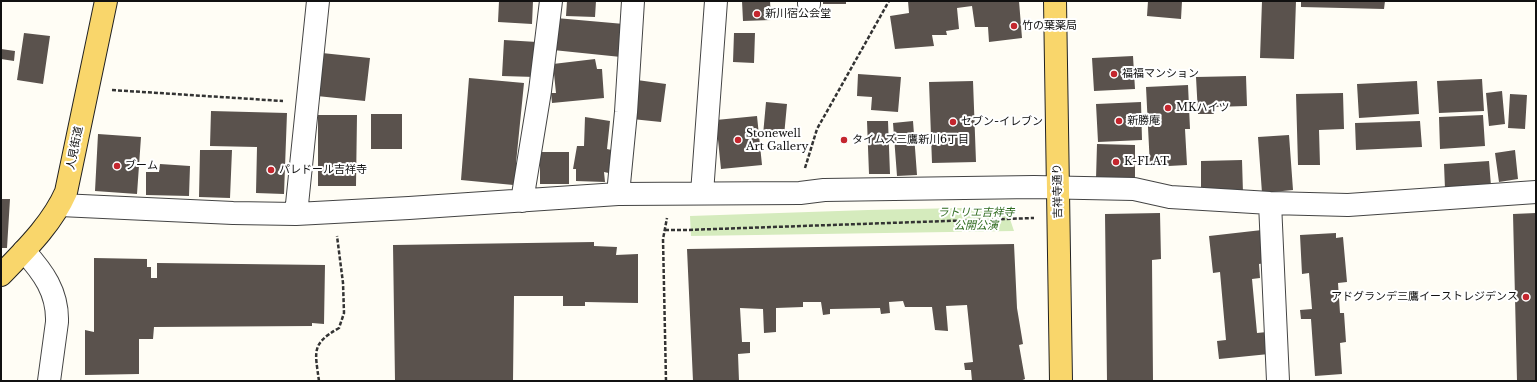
<!DOCTYPE html>
<html>
<head>
<meta charset="utf-8">
<style>
	body { margin:0 }
	#map { position:relative; width:1537px; height:382px; overflow:hidden; background:#fffdf5; font-family:"Libre Baskerville",serif }
	canvas { display:block }
	.frame { position:absolute; inset:0; border:2px solid #111; pointer-events:none }
</style>
</head>
<body>
<div id="map">
<canvas width="1537" height="382"></canvas>
<div class="frame"></div>
</div>
<script>
const context = document.querySelector('canvas').getContext('2d');
context.lineJoin = 'round';
function fill(path, color) { context.fillStyle = color; context.fill(path, 'evenodd'); }
function trace(path, color, width, dash) { context.strokeStyle = color; context.lineWidth = width; context.lineCap = dash ? 'butt' : 'round'; context.setLineDash(dash || []); context.stroke(path); }
function label(font, color, halo, rows, align = 'center') {
  context.font = font + ' "Libre Baskerville","Noto Sans JP",serif'; context.lineWidth = 4; context.setLineDash([]); context.textBaseline = 'middle'; context.strokeStyle = halo; context.fillStyle = color; for (const [text, x, y, turn = 0] of rows) {
    context.save(); context.translate(x, y); context.rotate((+turn || 0) * Math.PI / 180); context.textAlign = isNaN(turn) ? turn : align; if (halo) context.strokeText(text, 0, 0); context.fillText(text, 0, 0); context.restore();
  }
}
fill(new Path2D(`
	M 1006,207 L 1014,231 L 691,236 L 690,216 L 868,210 Z`), '#d5ebbd');
fill(new Path2D(`
	M 499,1 L 533,1 L 532,24 L 498,22 Z
	M 567,1 L 596,1 L 595,17 L 566,16 Z
	M 742,1 L 770,1 L 771,20 L 743,21 Z
	M 823,1 L 846,1 L 846,4 L 823,4 Z
	M 908,1 L 1019,1 L 1022,38 L 989,42 L 988,27 L 975,27 L 972,6 L 957,8 L 959,29 L 946,31 L 947,35 L 932,35 L 934,46 L 895,49 L 890,16 L 909,13 Z
	M 1148,1 L 1182,1 L 1181,19 L 1147,16 Z
	M 1262,1 L 1296,1 L 1294,59 L 1260,58 Z
	M 1301,1 L 1385,1 L 1384,9 L 1301,7 Z
	M 556,18 L 624,24 L 621,57 L 553,50 Z
	M 24,33 L 50,36 L 43,84 L 17,80 Z
	M 734,33 L 755,33 L 754,63 L 733,62 Z
	M 504,40 L 537,42 L 535,77 L 502,76 Z
	M 1,49 L 15,51 L 14,61 L 1,59 Z
	M 322,53 L 370,58 L 365,101 L 317,96 Z
	M 1133,56 L 1135,89 L 1094,91 L 1092,58 Z
	M 595,59 L 597,69 L 602,69 L 604,98 L 552,103 L 551,93 L 556,93 L 553,64 Z
	M 858,74 L 901,77 L 898,112 L 871,110 L 872,97 L 857,96 Z
	M 1246,76 L 1247,106 L 1213,107 L 1214,114 L 1198,114 L 1196,77 Z
	M 469,78 L 524,83 L 516,163 L 526,164 L 524,186 L 461,180 Z
	M 1482,79 L 1484,111 L 1439,113 L 1437,81 Z
	M 637,80 L 666,84 L 661,122 L 632,119 Z
	M 973,81 L 976,162 L 932,163 L 929,82 Z
	M 1417,81 L 1419,114 L 1359,118 L 1357,84 Z
	M 1188,85 L 1190,129 L 1185,129 L 1187,165 L 1150,167 L 1146,87 Z
	M 1502,91 L 1505,124 L 1489,126 L 1486,93 Z
	M 1343,93 L 1344,129 L 1319,130 L 1320,165 L 1298,165 L 1296,94 Z
	M 1510,94 L 1527,95 L 1525,129 L 1508,128 Z
	M 766,102 L 787,104 L 784,136 L 763,135 Z
	M 1141,102 L 1142,140 L 1098,142 L 1096,104 Z
	M 211,111 L 287,113 L 284,194 L 256,193 L 257,147 L 210,146 Z
	M 371,114 L 402,114 L 402,149 L 371,149 Z
	M 318,115 L 357,115 L 356,186 L 318,186 Z
	M 1483,115 L 1485,146 L 1440,149 L 1439,117 Z
	M 757,116 L 762,165 L 721,169 L 716,120 Z
	M 585,117 L 610,121 L 607,149 L 616,151 L 613,174 L 604,172 L 605,182 L 576,181 L 576,169 L 573,169 L 577,146 L 584,146 Z
	M 867,121 L 888,121 L 890,174 L 869,174 Z
	M 913,121 L 917,175 L 897,176 L 893,123 Z
	M 1420,121 L 1422,147 L 1356,150 L 1355,123 Z
	M 98,134 L 141,137 L 137,194 L 95,191 Z
	M 1289,135 L 1293,190 L 1262,193 L 1258,137 Z
	M 1097,144 L 1135,145 L 1135,179 L 1096,179 Z
	M 200,150 L 232,150 L 230,198 L 199,197 Z
	M 1515,150 L 1518,179 L 1499,182 L 1495,153 Z
	M 540,152 L 569,152 L 569,184 L 540,184 Z
	M 1242,160 L 1243,193 L 1201,194 L 1201,161 Z
	M 1489,161 L 1491,186 L 1445,189 L 1444,164 Z
	M 160,164 L 190,166 L 189,196 L 146,195 L 146,172 L 159,172 Z
	M 1,199 L 10,199 L 7,248 L 1,248 Z
	M 1160,213 L 1161,259 L 1152,260 L 1153,381 L 1107,381 L 1105,214 Z
	M 1536,213 L 1536,381 L 1517,381 L 1513,214 Z
	M 1262,230 L 1265,263 L 1259,264 L 1260,278 L 1252,279 L 1257,333 L 1267,332 L 1269,354 L 1219,359 L 1217,341 L 1226,340 L 1220,272 L 1213,273 L 1209,236 Z
	M 1336,233 L 1336,238 L 1343,237 L 1347,282 L 1338,283 L 1340,313 L 1344,313 L 1346,342 L 1340,343 L 1342,374 L 1315,376 L 1311,319 L 1301,319 L 1300,310 L 1312,309 L 1309,273 L 1302,274 L 1300,235 Z
	M 594,242 L 594,246 L 617,247 L 616,255 L 638,254 L 638,303 L 585,302 L 585,306 L 563,306 L 563,296 L 514,296 L 513,381 L 395,381 L 393,245 Z
	M 1014,244 L 1017,308 L 1023,344 L 1019,345 L 1025,379 L 1020,381 L 972,381 L 971,370 L 965,370 L 964,363 L 973,362 L 967,305 L 946,306 L 948,331 L 935,330 L 932,307 L 905,307 L 903,301 L 889,302 L 890,313 L 881,314 L 880,308 L 830,309 L 830,314 L 823,315 L 821,302 L 803,302 L 803,307 L 776,308 L 776,332 L 764,333 L 763,309 L 740,308 L 742,342 L 750,342 L 750,353 L 738,354 L 739,381 L 693,381 L 687,249 Z
	M 94,258 L 147,259 L 147,267 L 151,267 L 151,278 L 157,278 L 157,263 L 325,265 L 324,324 L 312,323 L 312,326 L 154,327 L 153,339 L 139,339 L 139,374 L 85,375 L 85,330 L 94,332 Z`), '#5a524d');
const minor = new Path2D(`
	M 809,4 L 809,1
	M 702,193 L 716,1
	M 618,194 L 626,112 L 633,1
	M 522,201 L 540,91 L 551,1
	M 1270,203 L 1278,381
	M 60,205 L 233,213 L 296,214 L 409,208 L 618,194 L 800,193 L 824,190 L 1034,187 L 1134,189 L 1170,197 L 1270,203 L 1348,205 L 1536,192
	M 296,214 L 318,1
	M 24,251 C 43,272 58,292 57,322 L 49,381`);
const major = new Path2D(`
	M 1055,1 L 1061,381
	M 1,275 C 25,250 52,224 66,192 L 106,1`);
trace(minor, '#444', 24);
trace(major, '#222', 24);
trace(new Path2D(`
	M 112,90 L 283,101
	M 805,168 L 817,129 L 889,1
	M 665,230 L 686,230 L 1034,218
	M 319,381 C 315,351 311,344 339,328 L 344,313 L 343,283 L 337,236
	M 666,381 L 663,239 L 667,218`), '#333', 2.5, [4, 2]);
trace(minor, '#fff', 22);
trace(major, '#f9d66b', 22);
for (const [x, y, r, color] of [
	[757,14,4,"#c4262e"],
	[1014,26,4,"#c4262e"],
	[1114,74,4,"#c4262e"],
	[1168,108,4,"#c4262e"],
	[1119,121,4,"#c4262e"],
	[953,122,4,"#c4262e"],
	[738,140,4,"#c4262e"],
	[844,140,4,"#c4262e"],
	[1116,162,4,"#c4262e"],
	[117,166,4,"#c4262e"],
	[271,170,4,"#c4262e"],
	[1526,297,4,"#c4262e"]
]) { const dot = new Path2D(); dot.arc(x, y, r, 0, 2 * Math.PI); context.fillStyle = color; context.fill(dot); trace(dot, '#fff', 1.5); }
label('11px', '#111', '#fff', [
	["新川宿公会堂",765,14],
	["竹の葉薬局",1022,26],
	["福福マンション",1122,74],
	["MKハイツ",1176,108],
	["新勝庵",1127,121],
	["セブン-イレブン",961,122],
	["Stonewell",746,134],
	["Art Gallery",746,147],
	["タイムズ三鷹新川6丁目",852,140],
	["K-FLAT",1124,162],
	["ブーム",125,166],
	["パレドール吉祥寺",279,170],
	["アドグランデ三鷹イーストレジデンス",1518,297,"right"]
], 'left');
label('11px', '#111', '#fff', [
	["人見街道",75,148,-79],
	["吉祥寺通り",1058,191,-91]
]);
label('italic 11px', '#2f6b1f', '#fff', [
	["ラトリエ吉祥寺",976,213],
	["公開公演",976,226]
]);
</script>
</body>
</html>
